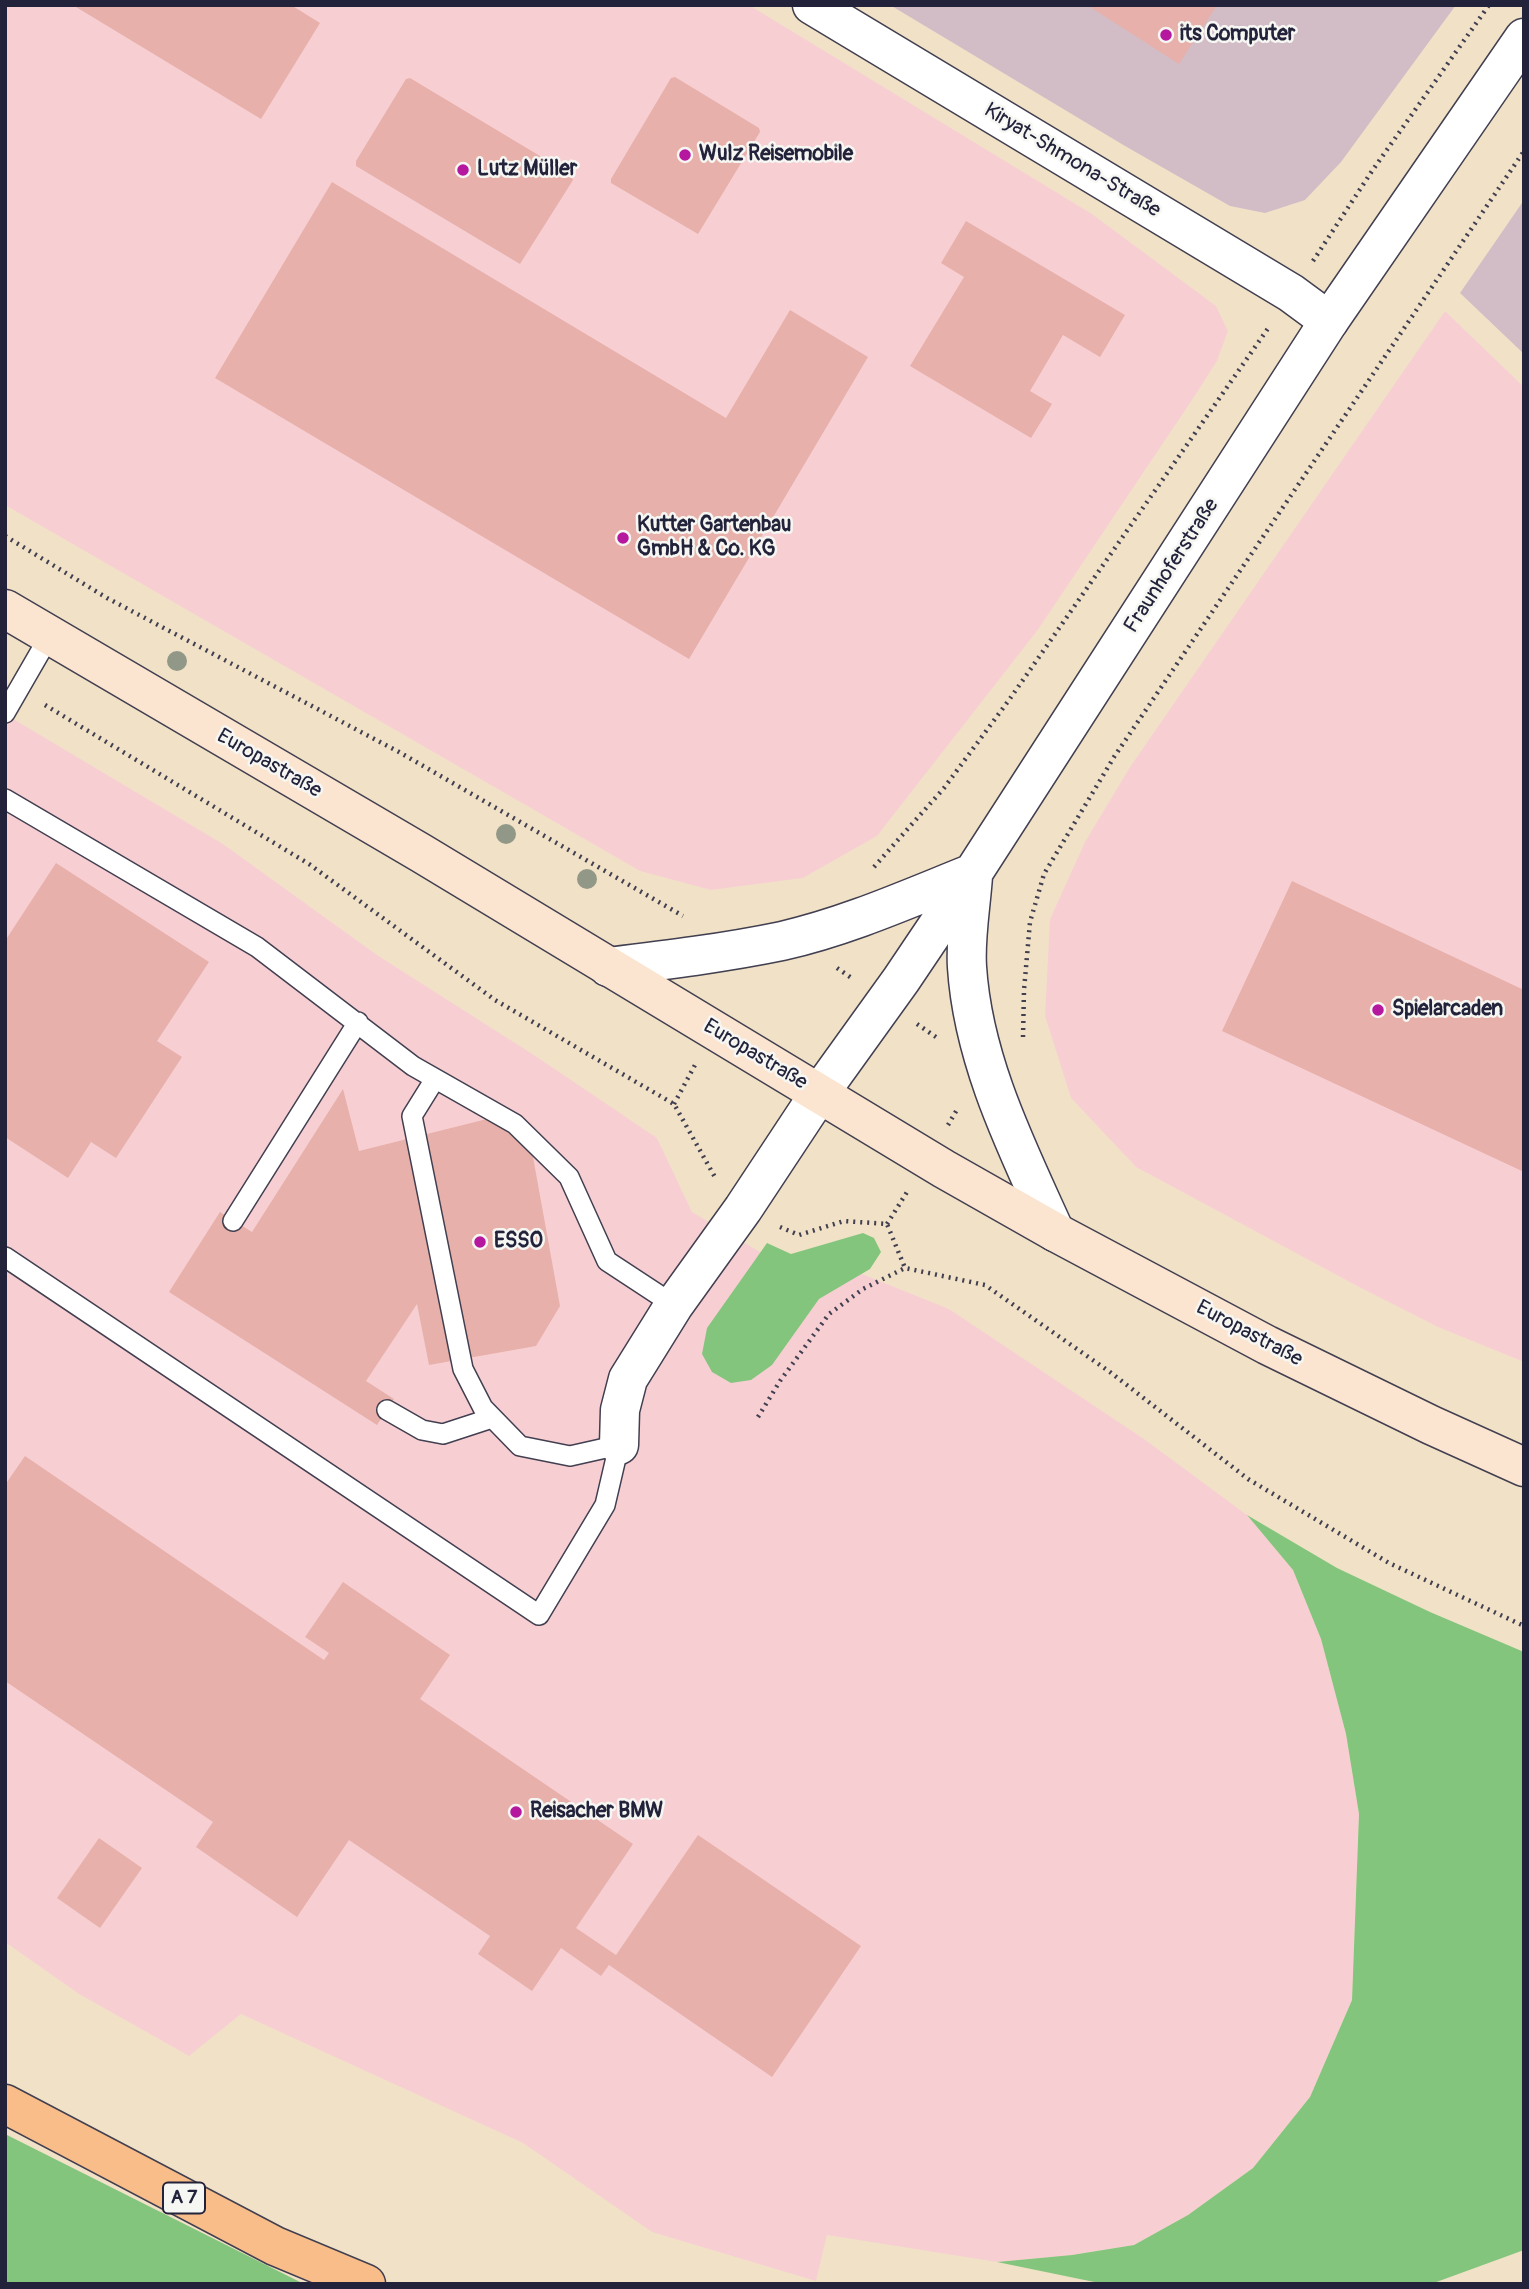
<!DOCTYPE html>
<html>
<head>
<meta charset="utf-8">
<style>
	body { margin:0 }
	#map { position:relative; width:1529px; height:2289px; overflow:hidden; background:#f1e2c7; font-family:Pangolin,sans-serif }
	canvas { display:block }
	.frame { position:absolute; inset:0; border:7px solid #22223b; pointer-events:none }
</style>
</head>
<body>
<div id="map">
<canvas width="1529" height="2289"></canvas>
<div class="frame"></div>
</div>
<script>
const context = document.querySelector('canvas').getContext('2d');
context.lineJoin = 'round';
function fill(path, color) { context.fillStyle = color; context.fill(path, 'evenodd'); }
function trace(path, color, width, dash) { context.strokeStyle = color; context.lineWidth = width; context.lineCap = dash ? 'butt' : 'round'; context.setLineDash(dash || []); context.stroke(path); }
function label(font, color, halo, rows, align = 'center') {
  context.font = font + ' Pangolin,sans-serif'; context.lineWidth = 5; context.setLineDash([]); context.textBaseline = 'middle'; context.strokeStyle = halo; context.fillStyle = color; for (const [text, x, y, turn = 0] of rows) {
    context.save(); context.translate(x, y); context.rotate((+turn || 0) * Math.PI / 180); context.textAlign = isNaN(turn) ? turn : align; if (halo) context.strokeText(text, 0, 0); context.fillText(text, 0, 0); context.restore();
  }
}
fill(new Path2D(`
	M 5,5 L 749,5 L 1092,214 L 1216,306 L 1228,331 L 1217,361 L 1192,400 L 1037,631 L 877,836 L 803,878 L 711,890 L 640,871 L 5,505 Z
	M 1445,311 L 1524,387 L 1524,1362 L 1438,1327 L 1359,1287 L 1136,1167 L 1071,1098 L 1045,1016 L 1050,919 L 1085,842 L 1130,767 Z
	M 5,714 L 223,844 L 377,955 L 534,1055 L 657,1138 L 692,1212 L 772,1259 L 837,1264 L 949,1309 L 1144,1439 L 1247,1515 L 1293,1570 L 1321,1639 L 1346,1734 L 1359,1814 L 1352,2000 L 1310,2097 L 1253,2168 L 1188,2215 L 1134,2245 L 1072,2255 L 997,2262 L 827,2235 L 816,2281 L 652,2232 L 523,2143 L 241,2014 L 189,2056 L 79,1994 L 5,1942 Z`), '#f7cfd3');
fill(new Path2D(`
	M 890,5 L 1456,5 L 1341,162 L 1305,200 L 1265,213 L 1230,206 L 1125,146 Z
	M 1524,200 L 1524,354 L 1460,293 Z`), '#d2bdc7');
fill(new Path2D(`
	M 863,1233 L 874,1238 L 881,1252 L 870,1269 L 819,1299 L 772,1365 L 751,1380 L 731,1383 L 712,1372 L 702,1354 L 707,1328 L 767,1243 L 791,1254 Z
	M 1247,1515 L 1337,1568 L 1430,1612 L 1524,1652 L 1524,2250 L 1431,2284 L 1104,2284 L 997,2262 L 1072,2255 L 1134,2245 L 1188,2215 L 1253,2168 L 1310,2097 L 1352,2000 L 1359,1814 L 1346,1734 L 1321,1639 L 1293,1570 Z
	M 5,2134 L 304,2284 L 5,2284 Z`), '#84c57e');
fill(new Path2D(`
	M 78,5 L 291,5 L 320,23 L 261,119 L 76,7 Z
	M 1087,5 L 1217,5 L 1179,64 Z
	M 675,77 L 759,128 L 760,132 L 698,234 L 611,183 L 611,179 L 671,78 Z
	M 410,78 L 570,174 L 573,180 L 520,264 L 356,166 L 356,161 L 406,79 Z
	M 332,182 L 726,418 L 790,310 L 868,357 L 689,659 L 215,378 Z
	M 966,221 L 1125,315 L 1100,357 L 1063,335 L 1030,391 L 1052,404 L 1031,438 L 910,366 L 964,277 L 941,263 Z
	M 56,863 L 209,962 L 157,1041 L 182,1057 L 116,1158 L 91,1142 L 68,1178 L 5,1137 L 5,941 Z
	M 1292,881 L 1524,990 L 1524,1172 L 1222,1031 Z
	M 343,1089 L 359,1151 L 487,1119 L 531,1146 L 560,1306 L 536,1346 L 429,1365 L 417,1304 L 366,1381 L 394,1399 L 377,1425 L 169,1292 L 220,1212 L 252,1232 Z
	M 25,1456 L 324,1660 L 329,1653 L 305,1637 L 343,1582 L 450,1655 L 420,1699 L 633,1844 L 576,1928 L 616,1955 L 698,1835 L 861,1946 L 772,2077 L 609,1965 L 601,1976 L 561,1948 L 532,1991 L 478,1954 L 490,1936 L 349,1840 L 297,1917 L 196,1847 L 213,1822 L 5,1681 L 5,1485 Z
	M 99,1838 L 142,1868 L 100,1928 L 57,1898 Z`), '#e7b0aa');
const service = new Path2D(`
	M 5,713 L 50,635
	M 5,799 L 257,947 L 413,1066 L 515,1124 L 569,1177 L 607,1261 L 674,1305
	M 233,1221 L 358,1022
	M 5,1257 L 539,1615 L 605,1505 L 619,1445 L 570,1456 L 520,1446 L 483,1408 L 463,1369 L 412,1116 L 435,1079
	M 387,1410 L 422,1430 L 443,1434 L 492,1418`);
const minor = new Path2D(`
	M 812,5 L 1291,293 L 1329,321
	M 619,1445 L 620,1410 L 628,1379 L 674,1305 L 743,1209 L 819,1094`);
const tertiary = new Path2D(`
	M 973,876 C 971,906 965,938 967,967 C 973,1061 1017,1148 1055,1232
	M 608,967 C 666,960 724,953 782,941 C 848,926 910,898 973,873
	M 819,1094 L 901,980 L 973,873 L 1329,321 L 1524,38`);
const secondary = new Path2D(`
	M 5,609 L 421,853 L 944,1169 L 1055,1232 L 1267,1345 L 1431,1425 L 1524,1467`);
const motorway = new Path2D(`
	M 5,2104 L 275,2246 L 366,2284`);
trace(service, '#413f50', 22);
trace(minor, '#413f50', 41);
trace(tertiary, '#413f50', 41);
trace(secondary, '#413f50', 41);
trace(motorway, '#413f50', 41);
trace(new Path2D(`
	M 1313,261 L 1372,171 L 1489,5
	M 5,536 L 107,598 L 399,752 L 683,916
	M 45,705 L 309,864 L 495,1000 L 674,1104 L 716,1179
	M 874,867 L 944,788 L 1009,700 L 1269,327
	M 837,968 L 853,979
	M 917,1024 L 936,1037
	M 1023,1037 L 1024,990 L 1030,922 L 1044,874 L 1114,757 L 1524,151
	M 674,1104 L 695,1065
	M 948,1125 L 958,1108
	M 887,1224 L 907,1192
	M 780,1227 L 799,1235 L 844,1221 L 887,1224 L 905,1268 L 985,1285 L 1110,1372 L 1248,1479 L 1389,1563 L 1524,1626
	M 758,1417 L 780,1381 L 829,1314 L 863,1289 L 905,1268`), '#413f50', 4.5, [2, 5]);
trace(service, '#fff', 19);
trace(minor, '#fff', 38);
trace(tertiary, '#fff', 38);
trace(secondary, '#fce5d0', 38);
trace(motorway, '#f8bd89', 38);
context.fillStyle = '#929887';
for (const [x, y] of [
	[177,661],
	[506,834],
	[587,879]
]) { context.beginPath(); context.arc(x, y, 10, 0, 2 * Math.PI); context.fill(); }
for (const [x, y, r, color] of [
	[1166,35,7,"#b5179e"],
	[685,155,7,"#b5179e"],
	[463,170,7,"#b5179e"],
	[623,538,7,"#b5179e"],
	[1378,1010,7,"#b5179e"],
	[480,1242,7,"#b5179e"],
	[516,1812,7,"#b5179e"]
]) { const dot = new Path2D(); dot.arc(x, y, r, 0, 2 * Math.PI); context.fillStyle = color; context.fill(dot); trace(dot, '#f6f6f2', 2.5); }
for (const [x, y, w] of [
	[184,2198,42]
]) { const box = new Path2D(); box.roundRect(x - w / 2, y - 15.5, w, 31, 5); context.fillStyle = '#f6f6f2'; context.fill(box); trace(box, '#22223b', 2); }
label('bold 19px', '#22223b', null, [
	["A 7",184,2198]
]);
label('bold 21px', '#22223b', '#f6f6f2', [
	["its Computer",1180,35],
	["Wulz Reisemobile",699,155],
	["Lutz Müller",477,170],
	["Kutter Gartenbau",637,526],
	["GmbH & Co. KG",637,550],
	["Spielarcaden",1392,1010],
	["ESSO",494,1242],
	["Reisacher BMW",530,1812]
], 'left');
label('21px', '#22223b', '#f6f6f2', [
	["Kiryat-Shmona-Straße",1072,161,31],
	["Fraunhoferstraße",1172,566,-57],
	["Europastraße",269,764,30],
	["Europastraße",755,1055,31],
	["Europastraße",1249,1334,28]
]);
</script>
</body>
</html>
